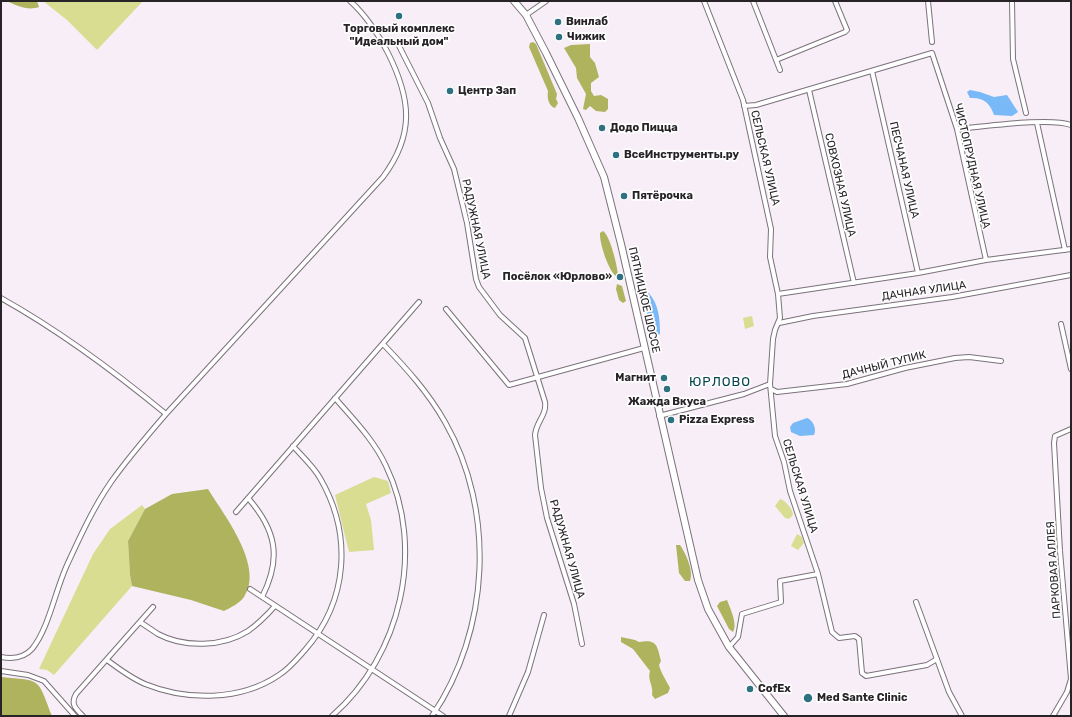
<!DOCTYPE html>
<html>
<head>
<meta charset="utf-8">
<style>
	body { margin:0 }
	#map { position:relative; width:1072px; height:717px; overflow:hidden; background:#f7eef8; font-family:Rubik,sans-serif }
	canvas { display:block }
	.frame { position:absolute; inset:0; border:2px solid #272327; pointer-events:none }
</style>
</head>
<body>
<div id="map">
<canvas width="1072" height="717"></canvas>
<div class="frame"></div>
</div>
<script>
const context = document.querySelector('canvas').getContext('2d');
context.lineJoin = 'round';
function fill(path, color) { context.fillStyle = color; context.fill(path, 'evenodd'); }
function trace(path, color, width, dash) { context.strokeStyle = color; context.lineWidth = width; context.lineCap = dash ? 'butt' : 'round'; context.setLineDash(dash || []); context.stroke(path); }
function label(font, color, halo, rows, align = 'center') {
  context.font = font + ' Rubik,sans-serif'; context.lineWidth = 3.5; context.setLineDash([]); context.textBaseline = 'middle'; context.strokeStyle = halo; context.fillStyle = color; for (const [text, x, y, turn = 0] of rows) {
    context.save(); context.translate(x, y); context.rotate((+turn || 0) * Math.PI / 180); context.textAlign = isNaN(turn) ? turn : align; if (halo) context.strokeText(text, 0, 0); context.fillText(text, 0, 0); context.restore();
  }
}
fill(new Path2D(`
	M 43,1 L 143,1 L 97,50 L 67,20 Z
	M 752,316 L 754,326 L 745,329 L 743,318 Z
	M 374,477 L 388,481 L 391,493 L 366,504 L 371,520 L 374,550 L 349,552 L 335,495 Z
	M 780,499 C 785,500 793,509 793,515 L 789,519 L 785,518 L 775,506 Z
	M 142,505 L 145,509 L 128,541 L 130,575 L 132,586 L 54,675 L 47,670 L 39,669 L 93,554 L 110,529 Z
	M 797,534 L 802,537 L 804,543 L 798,550 L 791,546 Z`), '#d8dd91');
fill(new Path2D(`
	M 7,1 L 37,1 L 39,7 C 28,11 17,6 7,1 Z
	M 533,42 L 536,44 L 557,94 L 556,99 L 558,103 L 555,108 C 548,106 547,97 548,91 L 529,47 L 530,43 Z
	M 590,44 L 590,57 L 595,63 L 599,77 L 591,83 L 591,91 L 594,96 L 601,95 L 608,99 L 608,109 L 605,112 L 596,111 L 590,106 L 586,110 L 583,109 L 586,94 L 577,78 L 576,68 L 564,48 L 571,45 Z
	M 603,231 C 610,235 617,265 618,274 L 616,276 C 609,272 599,242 600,233 Z
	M 617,284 L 622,286 L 626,301 L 623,303 L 619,300 L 616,289 Z
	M 208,489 C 224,515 265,567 244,597 C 240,603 230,608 224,611 L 191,600 L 132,586 L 130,575 L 128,541 L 145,509 L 172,494 Z
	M 676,545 L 680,545 C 686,554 694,571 690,581 L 685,581 L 679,573 Z
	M 727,600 C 730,608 738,624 733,632 L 729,629 L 717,606 L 720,602 Z
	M 621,637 L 635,640 L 639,642 C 657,639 657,645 661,661 L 659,665 C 661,673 666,680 670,688 L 668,693 L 655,699 L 652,695 C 654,686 647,680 650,671 L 633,649 L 621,642 Z
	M 1,677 C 42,681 37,677 52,716 L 1,716 Z`), '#afb35d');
fill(new Path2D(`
	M 970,90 L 980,92 L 994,97 L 1007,95 L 1018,112 L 1012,116 L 994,115 C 990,102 982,97 970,98 L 967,92 Z
	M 648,292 C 659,304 660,319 660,334 L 656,336 L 650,333 L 644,294 Z
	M 807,418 C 813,420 817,429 814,435 L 800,436 L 791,432 L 790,427 L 793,423 Z`), '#79b9f7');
const minor = new Path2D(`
	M 704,1 L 743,100 L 771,229 L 770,257 L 778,294 L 780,318 L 775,330 L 773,339 L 770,384 L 775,436 L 784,462 L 790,491 L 818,574 L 832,632 L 839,638 L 855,636 L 859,639 L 862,673 L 866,676 L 927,665 L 937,659
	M 753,1 L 780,70
	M 928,1 L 932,42
	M 1012,1 L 1013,59 L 1026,113
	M 526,15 L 546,1
	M 397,42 L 428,103 L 440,138 L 454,169 L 467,223 L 476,279 L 479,287 L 500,315 L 525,338 L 545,402 C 547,415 536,422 535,435 L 541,488 L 547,518 L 574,604 L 582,644
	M 776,60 L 845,32 L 847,30 L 835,1
	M 872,71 L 918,273
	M 809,90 L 854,283
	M 744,106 L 756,105 L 932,53 L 957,129 L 986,260
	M 1037,123 L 1065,250
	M 957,129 C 983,127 1049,117 1071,125
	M 778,294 L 918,273 L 986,260 L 1071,249
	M 1,298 C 60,331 114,371 166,414
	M 446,309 L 509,385 L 644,348
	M 779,323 L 813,316 L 952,297 L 1071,275
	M 1061,324 L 1071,369
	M 383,344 C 406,368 428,392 445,422 C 496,511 490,631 432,716
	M 771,389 L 777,392 L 847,384 L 905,368 L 955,358 L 969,357 L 1001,361
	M 659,416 L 744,394 L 770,384
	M 248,498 C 276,530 282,558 262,597
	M 236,512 L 419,302
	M 250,589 L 443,716
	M 916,602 L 949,692 L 962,716
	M 140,622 C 146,626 152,630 158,634 C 184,648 223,647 248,631 C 258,624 267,615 275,606
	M 729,647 L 738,637 L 742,614 L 781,602 L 780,581 L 818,574
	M 1,657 C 12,659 24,658 32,649 C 49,628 55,591 67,565 C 80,537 93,508 111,482 C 128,458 147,436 166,414 L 383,177 C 415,134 411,99 388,53 C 378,34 367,16 350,1
	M 107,660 C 119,669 131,678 145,684 C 187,701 241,701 279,675 C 289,669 297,659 305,650 C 348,601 353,535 320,478 C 314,467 302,456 293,446
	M 1,671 L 28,675 L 44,681 L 75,716
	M 83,716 C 76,709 70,704 76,694 L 153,607
	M 332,716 C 401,656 426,549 386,466 C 374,440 353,419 335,398
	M 509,716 L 528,672 L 544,615
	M 1053,716 L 1067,692 L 1071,679 L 1060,551 L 1054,443 L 1055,436 L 1071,429`);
const primary = new Path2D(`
	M 514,1 L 526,15 L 546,53 L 578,118 L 604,177 L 621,244 L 698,580 L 708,609 L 729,647 L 784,716`);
trace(minor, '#7b727b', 6);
trace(primary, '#7b727b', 8);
trace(minor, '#fff', 4);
trace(primary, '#fff', 6);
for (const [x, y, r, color] of [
	[399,16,4,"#2e7282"],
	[558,22,4,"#2e7282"],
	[559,37,4,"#2e7282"],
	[450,91,4,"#2e7282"],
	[602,128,4,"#2e7282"],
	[616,155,4,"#2e7282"],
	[624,196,4,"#2e7282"],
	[620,277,4,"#2e7282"],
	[664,378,4,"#2e7282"],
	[667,389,4,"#2e7282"],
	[671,420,4,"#2e7282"],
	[750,689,4,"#2e7282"],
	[808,698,5,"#2e7282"]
]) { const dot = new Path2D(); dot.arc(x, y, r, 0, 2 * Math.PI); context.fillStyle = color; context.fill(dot); trace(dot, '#fefefe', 1.5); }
label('bold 11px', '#272327', '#fefefe', [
	["Винлаб",566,22],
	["Торговый комплекс",399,29,"center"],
	["\"Идеальный дом\"",399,42,"center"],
	["Чижик",567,37],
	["Центр Зап",458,91],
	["Додо Пицца",610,128],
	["ВсеИнструменты.ру",624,155],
	["Пятёрочка",632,196],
	["Посёлок «Юрлово»",612,277,"right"],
	["Магнит",656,378,"right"],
	["Жажда Вкуса",667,402,"center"],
	["Pizza Express",679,420],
	["CofEx",758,689],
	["Med Sante Clinic",817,698]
], 'left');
label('11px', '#272327', '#fefefe', [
	["СЕЛЬСКАЯ УЛИЦА",765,158,77],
	["ЧИСТОПРУДНАЯ УЛИЦА",972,166,77],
	["ПЕСЧАНАЯ УЛИЦА",904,170,77],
	["СОВХОЗНАЯ УЛИЦА",840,185,77],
	["РАДУЖНАЯ УЛИЦА",476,229,78],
	["ДАЧНАЯ УЛИЦА",924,291,-8],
	["ПЯТНИЦКОЕ ШОССЕ",644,300,77],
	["ДАЧНЫЙ ТУПИК",884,365,-14],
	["СЕЛЬСКАЯ УЛИЦА",800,486,73],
	["РАДУЖНАЯ УЛИЦА",567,549,74],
	["ПАРКОВАЯ АЛЛЕЯ",1054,570,-94]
]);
context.letterSpacing = '1px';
label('13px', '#094551', '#fefefe', [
	["ЮРЛОВО",720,382]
]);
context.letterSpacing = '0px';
</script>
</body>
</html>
